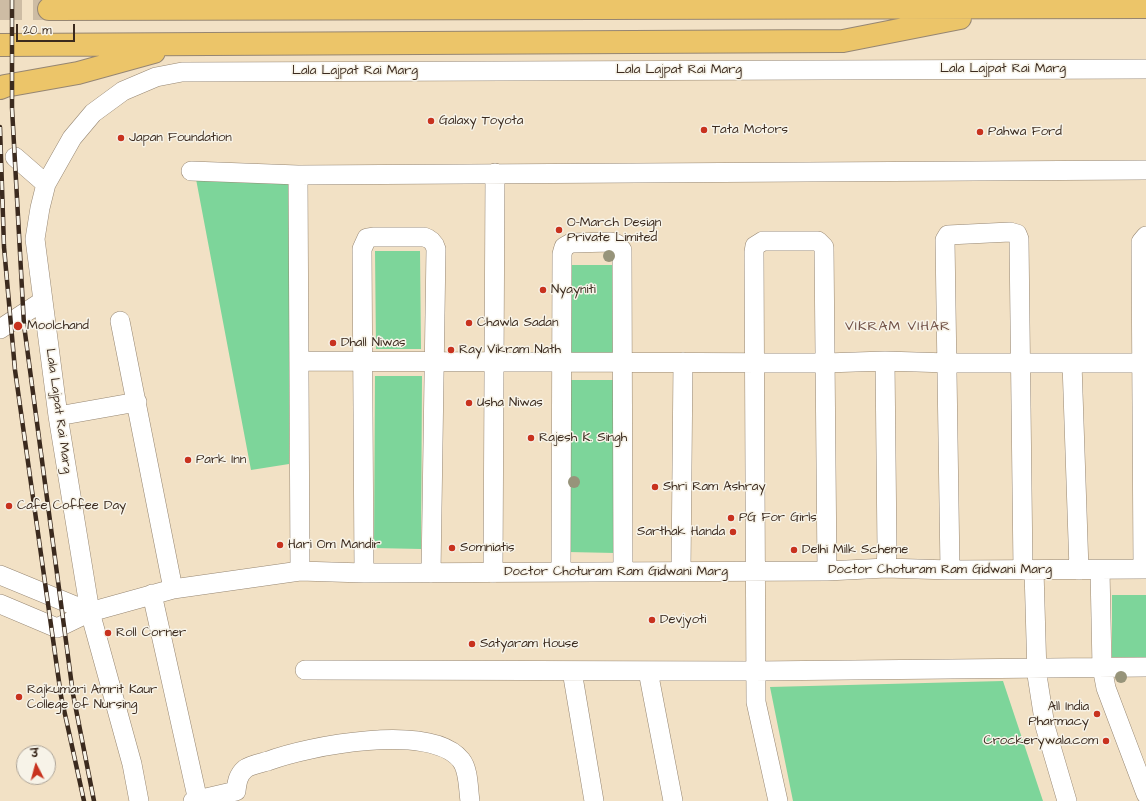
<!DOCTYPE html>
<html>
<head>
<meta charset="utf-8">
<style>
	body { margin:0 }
	#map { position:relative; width:1146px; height:801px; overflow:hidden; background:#f2e1c5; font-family:"Architects Daughter","Playpen Sans Deva",sans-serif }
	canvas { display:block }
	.north { position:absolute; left:16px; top:745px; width:40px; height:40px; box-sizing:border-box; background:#f7f3e8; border:1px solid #aca397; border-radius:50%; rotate:354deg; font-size:11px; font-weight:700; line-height:16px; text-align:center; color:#3b2a1e }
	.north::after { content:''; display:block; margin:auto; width:14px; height:18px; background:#c8321e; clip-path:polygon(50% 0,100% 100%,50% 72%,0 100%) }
	.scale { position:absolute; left:16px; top:24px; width:59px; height:18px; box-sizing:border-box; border:2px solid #3b2a1e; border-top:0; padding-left:5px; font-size:12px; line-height:14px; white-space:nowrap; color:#3b2a1e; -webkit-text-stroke:3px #f7f3e8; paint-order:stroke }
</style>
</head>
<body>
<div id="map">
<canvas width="1146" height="801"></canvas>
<div class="north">उ</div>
<div class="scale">20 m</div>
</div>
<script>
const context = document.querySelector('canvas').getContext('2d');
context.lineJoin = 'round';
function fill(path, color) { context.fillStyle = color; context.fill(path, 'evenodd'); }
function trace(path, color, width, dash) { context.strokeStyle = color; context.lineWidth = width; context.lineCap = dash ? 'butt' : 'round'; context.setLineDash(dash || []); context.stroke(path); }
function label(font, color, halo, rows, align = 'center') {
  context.font = font + ' "Architects Daughter",sans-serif'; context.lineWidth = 3; context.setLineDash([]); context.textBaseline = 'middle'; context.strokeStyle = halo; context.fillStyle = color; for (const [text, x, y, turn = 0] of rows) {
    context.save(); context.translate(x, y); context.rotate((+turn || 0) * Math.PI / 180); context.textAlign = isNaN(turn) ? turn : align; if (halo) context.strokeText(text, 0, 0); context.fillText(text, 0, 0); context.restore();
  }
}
fill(new Path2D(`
	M 196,179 L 291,180 L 289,464 L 251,470 Z
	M 375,251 L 420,251 L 421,349 L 376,349 Z
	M 571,265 L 616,265 L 616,354 L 571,354 Z
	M 375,376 L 422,376 L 421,549 L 374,548 Z
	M 569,380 L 616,380 L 615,553 L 568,552 Z
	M 1112,595 L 1146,595 L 1146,657 L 1112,657 Z
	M 1003,681 L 1043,801 L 793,801 L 770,687 Z`), '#7dd59a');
trace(new Path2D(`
	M 0,9 L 49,9`), '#cdbca4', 22, [22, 11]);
const minor = new Path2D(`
	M 15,157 L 46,184
	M 191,171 L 298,175 L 1146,170
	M 298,175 L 300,571
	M 120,321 L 173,589
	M 0,329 L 43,301
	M 299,361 L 826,363 L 885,361 L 948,363 L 1146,363
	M 885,361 L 887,550 L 886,568
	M 1072,363 L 1079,570
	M 58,416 L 137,402
	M 1143,569 L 1141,242 L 1146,236
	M 950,570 L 945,240 L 948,235 L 1010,232 L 1017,234 L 1019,239 L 1023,570
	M 1034,570 L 1037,675 L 1045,726 L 1067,801
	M 1100,570 L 1102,667 L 1106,688 L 1146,794
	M 681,571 L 683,362
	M 561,572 L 562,254 L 564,247 L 571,243 L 611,242 L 617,244 L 622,250 L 623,572
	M 364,573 L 362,249 L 367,238 L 373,237 L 424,237 C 431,239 434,242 436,249 L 431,573
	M 493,573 L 495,173
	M 0,575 L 90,612
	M 152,594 L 198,801
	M 0,604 L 57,628 L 90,612 L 173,589 L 300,571 L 364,573 L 827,571 L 886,568 L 950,570 L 1146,569
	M 305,670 L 755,671 L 1146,667
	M 572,671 L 594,801
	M 648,671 L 673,801
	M 139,801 L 132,764 L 90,612 L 58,416 L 35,239 L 40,208 L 46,184 L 72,138 L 93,113 L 123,91 L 156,77 L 182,72 L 1146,69
	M 193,801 L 236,791 C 237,782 238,775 245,769 C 250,765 261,763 268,761 C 307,746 431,722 461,760 C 469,770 468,788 470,801
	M 778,801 L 756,702 L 754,252 L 755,246 L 763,241 L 818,241 L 824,247 L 827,571`);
const major = new Path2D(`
	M 49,9 L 1146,7
	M 0,45 L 843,41 L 960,18
	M 0,88 L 5,86 L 78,73 L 154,52`);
trace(minor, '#968672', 20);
trace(major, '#968672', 24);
trace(minor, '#fff', 19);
trace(major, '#ecc569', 22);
const rail = new Path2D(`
	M 12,0 L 12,108 L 24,325 L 73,694 L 94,801
	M 0,127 L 4,247 L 15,370 L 61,696 L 84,801`);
trace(rail, '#3b2a1e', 4.5);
trace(rail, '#f7f3e8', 3, [9]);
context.fillStyle = '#97947a';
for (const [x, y] of [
	[609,256],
	[574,482],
	[1121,677]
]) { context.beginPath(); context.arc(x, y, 6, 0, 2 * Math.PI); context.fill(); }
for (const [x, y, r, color] of [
	[431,121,4,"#c8321e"],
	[704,130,4,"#c8321e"],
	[980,132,4,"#c8321e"],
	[121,138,4,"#c8321e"],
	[559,230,4,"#c8321e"],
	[543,290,4,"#c8321e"],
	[469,323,4,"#c8321e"],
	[18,326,5,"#c8321e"],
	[333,343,4,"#c8321e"],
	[451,350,4,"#c8321e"],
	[469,403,4,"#c8321e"],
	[531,438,4,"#c8321e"],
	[188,460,4,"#c8321e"],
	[655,487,4,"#c8321e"],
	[9,506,4,"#c8321e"],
	[731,518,4,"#c8321e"],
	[733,532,4,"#c8321e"],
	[280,545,4,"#c8321e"],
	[452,548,4,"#c8321e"],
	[794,550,4,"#c8321e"],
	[652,620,4,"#c8321e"],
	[108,633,4,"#c8321e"],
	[472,644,4,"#c8321e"],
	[19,697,4,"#c8321e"],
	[1097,714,4,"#c8321e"],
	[1106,741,4,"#c8321e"]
]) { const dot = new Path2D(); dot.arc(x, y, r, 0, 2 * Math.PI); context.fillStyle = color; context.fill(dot); trace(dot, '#f7f3e8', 1.5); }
label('13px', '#3b2a1e', '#f7f3e8', [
	["Lala Lajpat Rai Marg",1003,69],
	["Lala Lajpat Rai Marg",679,70],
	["Lala Lajpat Rai Marg",355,71],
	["Lala Lajpat Rai Marg",58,411,82],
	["Doctor Choturam Ram Gidwani Marg",940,570],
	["Doctor Choturam Ram Gidwani Marg",616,572]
]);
label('13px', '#3b2a1e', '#f7f3e8', [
	["Galaxy Toyota",439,121],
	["Tata Motors",712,130],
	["Pahwa Ford",988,132],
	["Japan Foundation",129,138],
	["O-March Design",567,223],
	["Private Limited",567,238],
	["Nyayniti",551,290],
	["Chawla Sadan",477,323],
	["Moolchand",27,326],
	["Dhall Niwas",341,343],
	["Ray Vikram Nath",459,350],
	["Usha Niwas",477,403],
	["Rajesh K. Singh",539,438],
	["Park Inn",196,460],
	["Shri Ram Ashray",663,487],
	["Cafe Coffee Day",17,506],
	["PG For Girls",739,518],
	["Sarthak Handa",725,532,"right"],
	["Hari Om Mandir",288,545],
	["Somniatis",460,548],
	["Delhi Milk Scheme",802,550],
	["Devjyoti",660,620],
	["Roll Corner",116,633],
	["Satyaram House",480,644],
	["Rajkumari Amrit Kaur",27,690],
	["College of Nursing",27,705],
	["All India",1089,707,"right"],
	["Pharmacy",1089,722,"right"],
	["Crockerywala.com",1098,741,"right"]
], 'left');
context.letterSpacing = '1px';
label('14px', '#715146', '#f7f3e8', [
	["VIKRAM VIHAR",898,327]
]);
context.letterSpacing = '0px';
</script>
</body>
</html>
